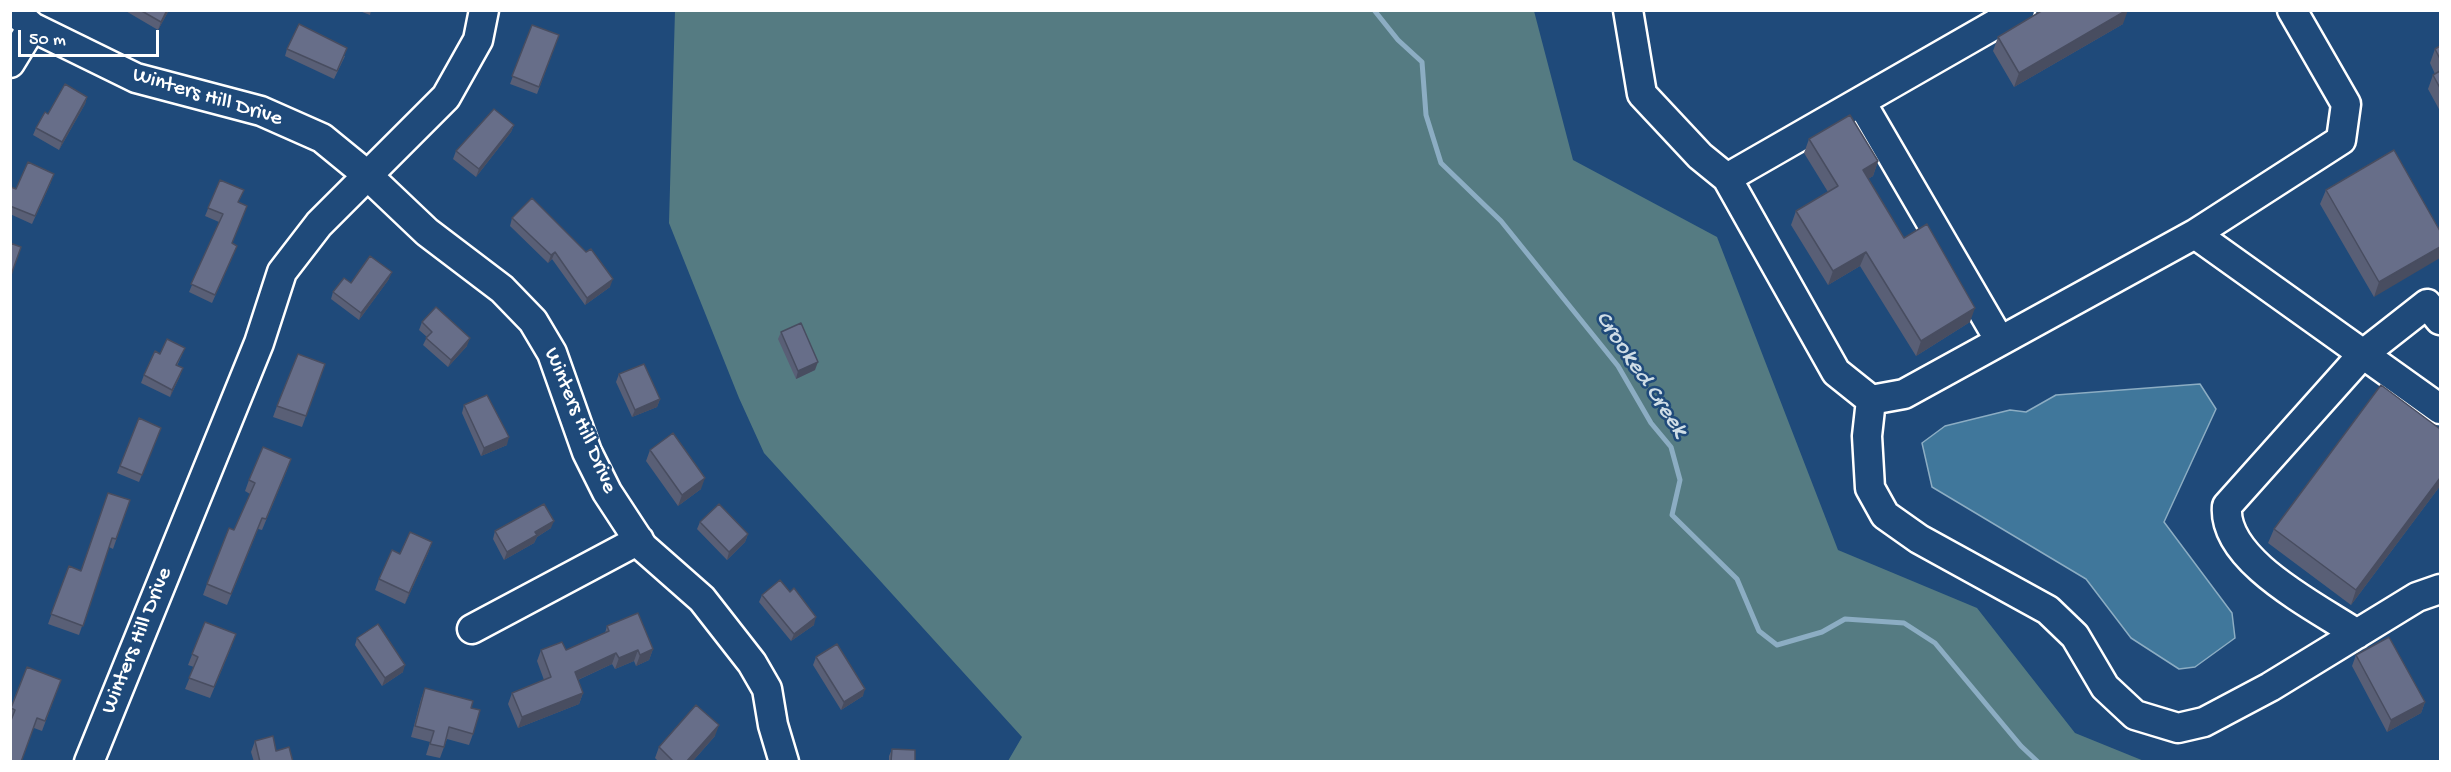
<!DOCTYPE html>
<html>
<head>
<meta charset="utf-8">
<style>
	body { margin:0 }
	#map { position:relative; width:2451px; height:772px; overflow:hidden; background:#1f4a7a; font-family:"Gochi Hand",sans-serif }
	canvas { display:block }
	.frame { position:absolute; inset:0; border:12px solid #fff; pointer-events:none }
	.scale { position:absolute; left:18px; top:30px; width:141px; height:27px; box-sizing:border-box; border:3px solid #fff; border-top:0; padding-left:8px; font-size:18px; line-height:21px; white-space:nowrap; color:#fff; -webkit-text-stroke:4px #1f4a7a; paint-order:stroke }
</style>
</head>
<body>
<div id="map">
<canvas width="2451" height="772"></canvas>
<div class="frame"></div>
<div class="scale">50 m</div>
</div>
<script>
const context = document.querySelector('canvas').getContext('2d');
context.lineJoin = 'round';
function fill(path, color) { context.fillStyle = color; context.fill(path, 'evenodd'); }
function trace(path, color, width, dash) { context.strokeStyle = color; context.lineWidth = width; context.lineCap = dash ? 'butt' : 'round'; context.setLineDash(dash || []); context.stroke(path); }
function label(font, color, halo, rows, align = 'center') {
  context.font = font + ' "Gochi Hand",sans-serif'; context.lineWidth = 5; context.setLineDash([]); context.textBaseline = 'middle'; context.strokeStyle = halo; context.fillStyle = color; for (const [text, x, y, turn = 0] of rows) {
    context.save(); context.translate(x, y); context.rotate((+turn || 0) * Math.PI / 180); context.textAlign = isNaN(turn) ? turn : align; if (halo) context.strokeText(text, 0, 0); context.fillText(text, 0, 0); context.restore();
  }
}
fill(new Path2D(`
	M 675,11 L 1534,11 L 1573,160 L 1717,237 L 1838,550 L 1977,608 L 2075,733 L 2144,761 L 1008,761 L 1022,737 L 764,453 L 739,398 L 669,223 Z`), '#557b82');
const water = new Path2D(`
	M 2200,384 L 2216,409 L 2164,522 L 2232,613 L 2235,638 L 2195,667 L 2179,669 L 2131,638 L 2086,579 L 1932,487 L 1922,443 L 1945,426 L 2010,410 L 2026,412 L 2056,395 Z`);
fill(water, '#40779b');
trace(water, '#8cadc3', 1.5);
trace(new Path2D(`
	M 1374,10 L 1398,40 L 1422,62 L 1426,115 L 1441,163 L 1501,221 L 1618,366 L 1651,423 L 1671,447 L 1680,480 L 1672,515 L 1737,579 L 1759,631 L 1777,645 L 1822,632 L 1845,619 L 1904,623 L 1935,643 L 2021,746 L 2038,762`), '#8cadc3', 5);
const minor = new Path2D(`
	M 13,10 L 32,27 L 136,78 L 261,111 L 322,138 L 366,174 L 427,232 L 502,289 L 533,321 L 552,353 L 587,452 L 607,492 L 643,547 L 702,599 L 752,663 L 767,689 L 773,725 L 784,762
	M 1628,10 L 1642,94 L 1700,156 L 1727,178 L 1836,372 L 1871,400 L 1904,394 L 2195,234 L 2440,409
	M 10,63 L 32,27
	M 1861,102 L 2000,341
	M 1727,178 L 2020,10
	M 2195,234 L 2341,140 L 2346,104 L 2292,10
	M 1871,400 L 1867,436 L 1870,488 L 1885,515 L 1919,539 L 2048,610 L 2075,636 L 2105,687 L 2135,715 L 2178,728 L 2204,722 L 2270,687 L 2417,597 L 2440,589
	M 472,629 L 639,540
	M 2357,634 C 2317,607 2222,561 2227,506 L 2362,355 L 2427,304 L 2440,320
	M 89,762 L 259,343 L 282,272 L 319,224 L 446,97 L 478,40 L 484,10`);
trace(minor, '#fff', 33);
trace(minor, '#1f4a7a', 28);
fill(new Path2D(`
	M 124,10 L 169,10 L 158,30 Z
	M 357,10 L 371,10 L 370,15 Z
	M 2123,24 L 2014,87 L 1993,51 L 1998,37 Z
	M 532,25 L 559,35 L 537,94 L 510,84 Z
	M 2440,46 L 2440,111 L 2428,89 L 2433,75 L 2435,74 L 2430,63 L 2435,49 Z
	M 287,49 L 345,56 L 334,79 L 285,56 Z
	M 87,97 L 85,104 L 59,150 L 33,135 L 36,128 L 48,114 Z
	M 514,125 L 511,132 L 476,177 L 453,159 L 456,151 Z
	M 1809,139 L 1878,161 L 1873,176 L 1868,179 L 1904,238 L 1970,322 L 1916,356 L 1860,266 L 1828,285 L 1791,225 L 1796,211 L 1828,192 L 1804,153 Z
	M 220,180 L 239,203 L 232,244 L 234,253 L 212,303 L 189,292 L 219,222 L 205,216 Z
	M 51,182 L 32,224 L 10,214 L 10,189 L 16,189 Z
	M 2326,190 L 2440,231 L 2374,297 L 2320,204 Z
	M 512,218 L 586,252 L 610,287 L 585,305 L 552,259 L 548,263 L 510,226 Z
	M 389,279 L 359,320 L 331,299 L 333,292 L 351,283 Z
	M 422,322 L 467,346 L 448,367 L 423,345 L 427,337 L 419,330 Z
	M 781,332 L 815,370 L 796,379 L 778,339 Z
	M 185,348 L 177,366 L 180,376 L 170,397 L 141,383 L 144,375 L 160,354 Z
	M 325,364 L 302,427 L 273,417 L 277,406 Z
	M 619,374 L 660,399 L 657,407 L 632,417 L 616,382 Z
	M 464,405 L 507,445 L 481,456 L 462,413 Z
	M 139,418 L 161,428 L 139,482 L 117,473 Z
	M 2440,429 L 2440,486 L 2351,605 L 2268,543 L 2274,529 Z
	M 650,450 L 701,489 L 678,506 L 646,461 Z
	M 287,470 L 262,530 L 258,529 L 227,605 L 203,595 L 207,584 L 234,530 L 250,494 L 245,491 L 249,480 Z
	M 130,500 L 113,549 L 109,547 L 79,635 L 48,624 L 69,566 L 80,571 Z
	M 700,522 L 748,534 L 745,542 L 727,560 L 697,529 Z
	M 551,528 L 537,537 L 534,543 L 504,560 L 493,539 L 495,531 Z
	M 432,542 L 428,553 L 405,604 L 375,590 L 379,579 L 400,554 Z
	M 762,595 L 814,625 L 791,641 L 759,602 Z
	M 205,622 L 232,645 L 210,698 L 185,689 L 194,667 L 188,665 Z
	M 607,626 L 653,649 L 649,660 L 636,666 L 634,661 L 615,669 L 612,664 L 578,680 L 583,693 L 579,704 L 518,728 L 508,704 L 512,693 L 544,680 L 537,661 L 541,650 L 566,650 L 605,633 Z
	M 357,638 L 403,672 L 382,686 L 355,645 Z
	M 2356,655 L 2425,702 L 2421,713 L 2387,732 L 2352,666 Z
	M 816,657 L 863,696 L 841,710 L 813,665 Z
	M 27,667 L 61,680 L 42,731 L 10,719 L 10,709 Z
	M 425,688 L 471,708 L 473,734 L 469,745 L 447,739 L 440,758 L 426,755 L 430,742 L 411,737 L 421,699 Z
	M 715,736 L 692,762 L 659,762 L 655,758 L 659,747 Z
	M 255,741 L 276,751 L 293,762 L 254,762 L 251,752 Z
	M 892,749 L 915,762 L 889,762 L 889,756 Z`), '#595f76');
fill(new Path2D(`
	M 167,10 L 169,10 L 158,30 L 161,22 Z
	M 2127,10 L 2128,10 L 2123,24 L 2014,87 L 2019,73 Z
	M 87,97 L 85,104 L 59,150 L 62,142 Z
	M 514,125 L 511,132 L 476,177 L 479,169 Z
	M 1878,161 L 1873,176 L 1858,185 L 1863,170 Z
	M 2440,247 L 2440,258 L 2374,297 L 2379,282 Z
	M 555,252 L 552,259 L 548,263 L 551,255 Z
	M 1866,252 L 1860,266 L 1828,285 L 1833,271 Z
	M 392,272 L 389,279 L 359,320 L 361,313 Z
	M 613,279 L 610,287 L 585,305 L 587,298 Z
	M 1975,308 L 1970,322 L 1916,356 L 1921,341 Z
	M 470,338 L 467,346 L 448,367 L 451,360 Z
	M 818,362 L 815,370 L 796,379 L 798,371 Z
	M 183,368 L 180,376 L 170,397 L 172,390 Z
	M 660,399 L 657,407 L 632,417 L 635,410 Z
	M 509,437 L 507,445 L 481,456 L 484,448 Z
	M 705,478 L 701,489 L 678,506 L 682,495 Z
	M 2440,478 L 2440,486 L 2351,605 L 2356,590 Z
	M 554,521 L 551,528 L 537,537 L 534,543 L 504,560 L 507,552 L 535,532 Z
	M 748,534 L 745,542 L 727,560 L 729,552 Z
	M 432,542 L 428,553 L 405,604 L 409,593 Z
	M 816,617 L 814,625 L 791,641 L 794,634 Z
	M 653,649 L 649,660 L 636,666 L 640,655 Z
	M 638,650 L 634,661 L 615,669 L 619,658 Z
	M 616,653 L 612,664 L 571,683 L 575,672 Z
	M 405,665 L 403,672 L 382,686 L 385,678 Z
	M 865,689 L 863,696 L 841,710 L 844,702 Z
	M 583,693 L 579,704 L 518,728 L 522,717 Z
	M 2425,702 L 2421,713 L 2387,732 L 2391,720 Z
	M 719,725 L 715,736 L 692,762 L 686,762 Z`), '#484d60');
const building = new Path2D(`
	M 140,10 L 167,10 L 161,22 Z
	M 2043,10 L 2127,10 L 2019,73 L 1998,37 Z
	M 299,24 L 347,48 L 337,71 L 287,49 Z
	M 532,25 L 559,35 L 539,87 L 512,76 Z
	M 2440,46 L 2440,59 L 2435,49 Z
	M 2440,71 L 2440,88 L 2433,75 Z
	M 65,84 L 87,97 L 62,142 L 36,128 L 45,112 L 48,114 Z
	M 494,109 L 514,125 L 479,169 L 456,151 Z
	M 1850,115 L 1878,161 L 1863,170 L 1904,238 L 1927,224 L 1975,308 L 1921,341 L 1866,252 L 1833,271 L 1796,211 L 1838,186 L 1809,139 Z
	M 2394,150 L 2440,231 L 2440,247 L 2379,282 L 2326,190 Z
	M 28,162 L 54,174 L 35,216 L 10,206 L 10,189 L 11,187 L 16,189 Z
	M 220,180 L 244,190 L 238,202 L 247,206 L 232,243 L 237,246 L 215,295 L 191,284 L 223,214 L 208,208 Z
	M 532,198 L 586,252 L 591,249 L 613,279 L 587,298 L 555,252 L 551,255 L 512,218 Z
	M 10,243 L 21,247 L 10,278 Z
	M 370,256 L 392,272 L 361,313 L 333,292 L 344,278 L 351,283 Z
	M 436,307 L 470,338 L 451,360 L 426,338 L 432,332 L 422,322 Z
	M 801,323 L 818,362 L 798,371 L 781,332 Z
	M 167,339 L 185,348 L 176,365 L 183,368 L 172,390 L 144,375 L 155,351 L 160,354 Z
	M 298,354 L 325,364 L 306,416 L 277,406 Z
	M 644,364 L 660,399 L 635,410 L 619,374 Z
	M 2381,385 L 2440,429 L 2440,478 L 2356,590 L 2274,529 Z
	M 487,395 L 509,437 L 484,448 L 464,405 Z
	M 139,418 L 161,428 L 142,475 L 120,466 Z
	M 673,433 L 705,478 L 682,495 L 650,450 Z
	M 263,447 L 291,459 L 266,519 L 262,518 L 231,594 L 207,584 L 229,528 L 234,530 L 255,483 L 249,480 Z
	M 108,493 L 130,500 L 116,539 L 112,538 L 83,626 L 51,614 L 69,566 L 81,571 Z
	M 544,504 L 554,521 L 535,532 L 537,535 L 507,552 L 495,531 Z
	M 719,504 L 748,534 L 729,552 L 700,522 Z
	M 410,532 L 432,542 L 409,593 L 379,579 L 392,550 L 400,554 Z
	M 780,580 L 790,592 L 794,588 L 816,617 L 794,634 L 762,595 Z
	M 638,613 L 653,649 L 640,655 L 638,650 L 619,658 L 616,653 L 575,672 L 583,693 L 522,717 L 512,693 L 551,677 L 541,650 L 562,642 L 566,650 L 609,631 L 607,626 Z
	M 205,622 L 236,634 L 214,687 L 189,678 L 198,657 L 192,654 Z
	M 378,624 L 405,665 L 385,678 L 357,638 Z
	M 2389,637 L 2425,702 L 2391,720 L 2356,655 Z
	M 837,644 L 865,689 L 844,702 L 816,657 Z
	M 27,667 L 61,680 L 45,721 L 37,718 L 21,762 L 10,762 L 10,723 L 15,710 L 11,708 Z
	M 425,688 L 473,701 L 471,708 L 480,710 L 473,734 L 449,727 L 444,747 L 430,744 L 434,731 L 415,726 Z
	M 696,705 L 719,725 L 686,762 L 674,762 L 659,747 Z
	M 273,736 L 276,751 L 289,747 L 293,762 L 260,762 L 255,741 Z
	M 892,749 L 915,750 L 915,762 L 891,762 Z`);
fill(building, '#676e89');
trace(building, '#484d60', 1.5);
label('22px', '#fff', '#1f4a7a', [
	["Winters Hill Drive",207,98,17],
	["Winters Hill Drive",579,421,67],
	["Winters Hill Drive",138,641,-68]
]);
label('italic 24px', '#cfdde6', '#1f4a7a', [
	["Crooked Creek",1640,375,56]
]);
</script>
</body>
</html>
